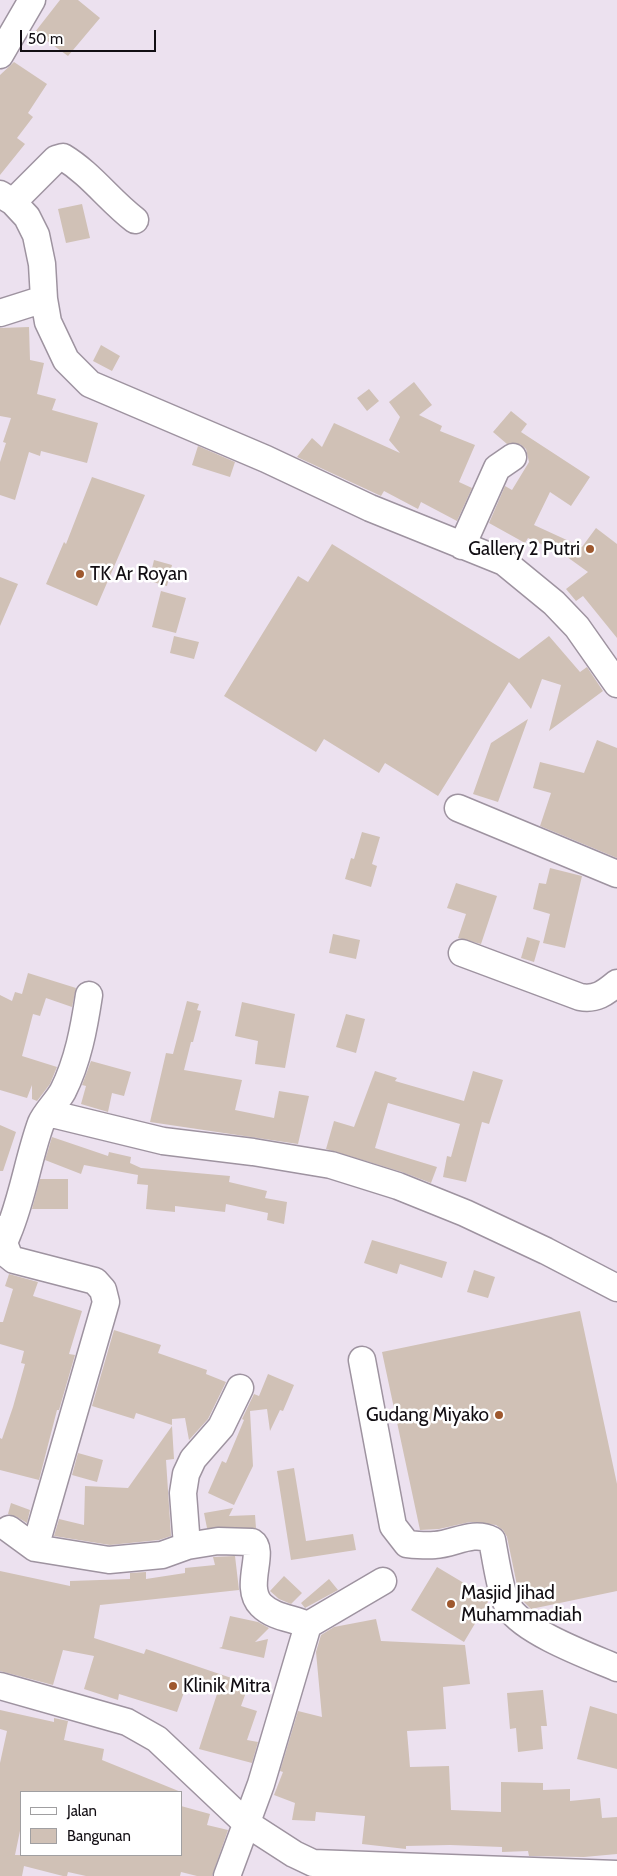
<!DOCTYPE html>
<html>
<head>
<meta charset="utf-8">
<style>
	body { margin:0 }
	#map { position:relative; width:617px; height:1876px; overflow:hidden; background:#ece1ef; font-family:Cabin,sans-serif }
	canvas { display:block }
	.legend { position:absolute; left:20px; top:1791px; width:162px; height:65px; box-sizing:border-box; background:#fff; border:1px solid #a09fa1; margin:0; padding:6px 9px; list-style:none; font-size:15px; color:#120e13 }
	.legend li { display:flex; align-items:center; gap:10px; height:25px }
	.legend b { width:25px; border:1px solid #a09fa1 }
	.scale { position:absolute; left:20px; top:30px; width:136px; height:22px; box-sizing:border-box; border:2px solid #120e13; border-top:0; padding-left:6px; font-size:15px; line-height:18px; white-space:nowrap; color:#120e13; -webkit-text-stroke:4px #fff; paint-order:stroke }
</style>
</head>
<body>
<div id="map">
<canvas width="617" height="1876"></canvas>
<ul class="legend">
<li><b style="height:6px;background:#fff"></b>Jalan</li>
<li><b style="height:14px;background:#d0c1b6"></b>Bangunan</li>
</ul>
<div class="scale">50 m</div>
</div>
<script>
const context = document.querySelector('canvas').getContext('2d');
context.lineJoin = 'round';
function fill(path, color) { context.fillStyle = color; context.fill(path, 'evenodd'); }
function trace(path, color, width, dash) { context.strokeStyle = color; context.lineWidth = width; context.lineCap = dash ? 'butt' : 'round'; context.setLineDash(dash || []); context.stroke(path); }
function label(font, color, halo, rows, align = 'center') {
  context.font = font + ' Cabin,sans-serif'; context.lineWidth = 5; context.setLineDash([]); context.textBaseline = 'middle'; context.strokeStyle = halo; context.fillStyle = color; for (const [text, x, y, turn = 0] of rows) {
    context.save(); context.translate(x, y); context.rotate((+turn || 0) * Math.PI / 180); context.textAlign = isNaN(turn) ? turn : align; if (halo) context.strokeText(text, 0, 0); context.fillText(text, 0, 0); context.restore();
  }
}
fill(new Path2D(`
	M 60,0 L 78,0 L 100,18 L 68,56 L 35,32 Z
	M 14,62 L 47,84 L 28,113 L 33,117 L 17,138 L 25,144 L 0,175 L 0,75 Z
	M 82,204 L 90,238 L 66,243 L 58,209 Z
	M 29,327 L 30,360 L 44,363 L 37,394 L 56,399 L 52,410 L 98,423 L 87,463 L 41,451 L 40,456 L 29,452 L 15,500 L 0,495 L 0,462 L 6,443 L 3,442 L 11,418 L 0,416 L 0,328 Z
	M 101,345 L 120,356 L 112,371 L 93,361 Z
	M 414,382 L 432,405 L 419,415 L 442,426 L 440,431 L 475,445 L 459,482 L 472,488 L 457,521 L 421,502 L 418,509 L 384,491 L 381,496 L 297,457 L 312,438 L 322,447 L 334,423 L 400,453 L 389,440 L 400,417 L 389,402 Z
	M 369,389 L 379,401 L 367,411 L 357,398 Z
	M 511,411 L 527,424 L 521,432 L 590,477 L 571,506 L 550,492 L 534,525 L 582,547 L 596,528 L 617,544 L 617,638 L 583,596 L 576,601 L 566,589 L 588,572 L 563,554 L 528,538 L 525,543 L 489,523 L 505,486 L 512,490 L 529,462 L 526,449 L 520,444 L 507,444 L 493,432 Z
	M 198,446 L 235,462 L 230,477 L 192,465 Z
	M 92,477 L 145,495 L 97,606 L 46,584 L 64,542 L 66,544 Z
	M 332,544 L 519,659 L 549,636 L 580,672 L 587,667 L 603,691 L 549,731 L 561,685 L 542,679 L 531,709 L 509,682 L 438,796 L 385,763 L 379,773 L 324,739 L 316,752 L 224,696 L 298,576 L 308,582 Z
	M 154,560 L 172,565 L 167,586 L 149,581 Z
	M 0,577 L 18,584 L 0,626 Z
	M 161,591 L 186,598 L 176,633 L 152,627 Z
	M 174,636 L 199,642 L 194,659 L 170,653 Z
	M 528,719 L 498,802 L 473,794 L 491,743 Z
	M 597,740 L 617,748 L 617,858 L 540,826 L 551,793 L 533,788 L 540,762 L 584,773 Z
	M 362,832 L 380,837 L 372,864 L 377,866 L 371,887 L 345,879 L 351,858 L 354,859 Z
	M 550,868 L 582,876 L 565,948 L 543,943 L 550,914 L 533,909 L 539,883 L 546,884 Z
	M 456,883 L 497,896 L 481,944 L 458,938 L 466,914 L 447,908 Z
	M 333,934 L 360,940 L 356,959 L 329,953 Z
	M 527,937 L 540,941 L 534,962 L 521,958 Z
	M 28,973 L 76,988 L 72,1007 L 46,998 L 40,1016 L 33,1014 L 22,1056 L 57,1067 L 50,1084 L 37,1101 L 32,1099 L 32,1085 L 27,1098 L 0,1090 L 0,995 L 12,1001 L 15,992 L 22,994 Z
	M 187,1001 L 199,1004 L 197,1010 L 201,1011 L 193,1042 L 191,1042 L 184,1070 L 242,1080 L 235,1110 L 274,1118 L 279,1091 L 309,1096 L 298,1144 L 150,1122 L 166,1053 L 173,1054 Z
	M 242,1002 L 295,1014 L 285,1068 L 255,1064 L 258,1041 L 235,1036 Z
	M 346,1014 L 365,1019 L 356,1053 L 336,1047 Z
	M 91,1061 L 131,1072 L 124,1096 L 112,1093 L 108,1112 L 81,1104 L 86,1086 L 82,1085 Z
	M 375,1071 L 397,1078 L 395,1081 L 464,1101 L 473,1071 L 503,1080 L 489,1124 L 482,1122 L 466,1182 L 443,1177 L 447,1156 L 451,1157 L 460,1124 L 388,1103 L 375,1148 L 437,1167 L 431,1183 L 402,1172 L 326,1149 L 334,1121 L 354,1127 Z
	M 0,1125 L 16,1132 L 3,1171 L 0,1171 Z
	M 52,1137 L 108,1156 L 109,1152 L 131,1157 L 130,1163 L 141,1168 L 230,1176 L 229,1182 L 267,1191 L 265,1198 L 287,1202 L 284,1224 L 267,1220 L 268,1213 L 226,1204 L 225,1212 L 175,1206 L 175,1212 L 146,1209 L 148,1185 L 137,1184 L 138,1175 L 84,1165 L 81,1174 L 45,1160 Z
	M 40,1179 L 68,1179 L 68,1209 L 32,1209 Z
	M 372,1240 L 447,1262 L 442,1278 L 400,1264 L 397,1274 L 364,1263 Z
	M 474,1270 L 495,1277 L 488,1298 L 467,1292 Z
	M 9,1274 L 38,1282 L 33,1296 L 82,1311 L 69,1354 L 75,1355 L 59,1410 L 57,1410 L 39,1480 L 0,1470 L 0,1438 L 2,1439 L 13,1407 L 25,1364 L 21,1363 L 24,1351 L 0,1344 L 0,1322 L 3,1322 L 13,1289 L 5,1286 Z
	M 580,1311 L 617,1484 L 617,1591 L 531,1609 L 521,1599 L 518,1590 L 507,1537 L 503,1530 L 496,1525 L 470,1522 L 439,1529 L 420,1530 L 382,1352 Z
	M 114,1330 L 161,1345 L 158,1353 L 207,1370 L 206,1374 L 226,1382 L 208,1419 L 189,1440 L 185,1418 L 172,1419 L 172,1425 L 136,1413 L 134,1419 L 92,1406 Z
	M 268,1374 L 294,1385 L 283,1411 L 280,1410 L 270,1431 L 267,1409 L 250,1411 L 253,1466 L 234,1505 L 208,1493 L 222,1461 L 226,1463 L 244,1420 L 242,1419 L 254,1394 L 259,1396 Z
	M 172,1426 L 174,1459 L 166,1460 L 171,1536 L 159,1540 L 110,1545 L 54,1536 L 59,1519 L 84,1525 L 85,1486 L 128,1488 Z
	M 78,1453 L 103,1460 L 97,1482 L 72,1475 Z
	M 294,1468 L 306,1541 L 353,1534 L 356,1550 L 291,1560 L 277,1471 Z
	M 11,1503 L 30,1510 L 27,1523 L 17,1517 L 8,1514 Z
	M 233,1508 L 229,1516 L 255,1515 L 256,1528 L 207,1528 L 204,1513 Z
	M 235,1556 L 239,1590 L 100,1605 L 94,1638 L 144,1654 L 146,1649 L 249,1684 L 241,1706 L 257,1711 L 247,1740 L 258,1742 L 252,1763 L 199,1749 L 218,1691 L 188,1681 L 177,1712 L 119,1694 L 118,1700 L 84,1689 L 94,1656 L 63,1650 L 53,1685 L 0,1671 L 0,1571 L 70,1586 L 70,1581 L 130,1579 L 130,1573 L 146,1572 L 146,1579 L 185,1573 L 185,1568 L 215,1565 L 213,1557 Z
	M 437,1567 L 489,1598 L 489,1600 L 464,1642 L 411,1610 Z
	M 284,1576 L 302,1593 L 291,1604 L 279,1599 L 270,1591 Z
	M 329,1579 L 338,1590 L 305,1608 L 301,1603 Z
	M 230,1616 L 258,1622 L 269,1628 L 255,1642 L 268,1639 L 264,1658 L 219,1648 L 222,1647 Z
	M 376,1619 L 381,1641 L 465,1645 L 470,1684 L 443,1687 L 446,1729 L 407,1731 L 410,1767 L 449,1766 L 451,1810 L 501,1812 L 501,1782 L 543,1783 L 543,1790 L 570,1789 L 570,1801 L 600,1798 L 602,1818 L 617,1817 L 617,1854 L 584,1857 L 529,1856 L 528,1851 L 502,1852 L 502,1847 L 450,1845 L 406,1846 L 406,1849 L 362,1844 L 365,1816 L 316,1812 L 315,1821 L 292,1820 L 295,1803 L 274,1795 L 283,1772 L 280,1771 L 298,1711 L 322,1717 L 316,1652 L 321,1635 L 334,1627 Z
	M 543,1690 L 547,1726 L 541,1726 L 543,1749 L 518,1752 L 516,1728 L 510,1729 L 507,1693 Z
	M 590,1706 L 617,1714 L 617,1769 L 577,1759 Z
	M 0,1710 L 54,1722 L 54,1718 L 68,1721 L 64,1740 L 104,1749 L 102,1760 L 181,1792 L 21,1792 L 21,1826 L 15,1855 L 181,1855 L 181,1806 L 210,1814 L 207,1825 L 228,1830 L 212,1876 L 197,1876 L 181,1872 L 180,1876 L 86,1876 L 68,1872 L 67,1876 L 63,1876 L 24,1866 L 22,1876 L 0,1876 L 0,1763 L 7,1731 L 0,1729 Z`), '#d0c1b6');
const minor = new Path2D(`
	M 0,55 L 32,0
	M 0,194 L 13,202 L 27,217 L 36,235 L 42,264 L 44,299 L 48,322 L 66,360 L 90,384 L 266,459 L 370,508 L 504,562 L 554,603 L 577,627 L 617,684
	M 13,202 L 56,159 L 63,157 C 91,174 109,200 135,220
	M 0,313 L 44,299
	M 462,546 L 497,468 L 513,457
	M 458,808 L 617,874
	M 462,953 L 580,997 C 596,1000 605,993 617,983
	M 48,1113 L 163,1141 L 253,1152 L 331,1165 L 398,1186 L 465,1213 L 546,1251 L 617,1288
	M 0,1229 L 8,1233 L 4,1243 L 9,1256 L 14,1260 L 95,1281 L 103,1290 L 106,1302 L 35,1548 L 109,1560 L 162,1555 L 187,1546 L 218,1541 L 252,1542 C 266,1551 243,1587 261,1605 C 274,1618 293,1618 308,1625
	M 8,1233 C 23,1197 28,1159 41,1123 C 45,1113 57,1102 63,1091 C 78,1061 84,1028 89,995
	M 362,1360 L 393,1526 L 407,1544 C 416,1545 426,1546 435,1545 C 454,1544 473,1530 492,1540 C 495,1555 501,1597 509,1608 C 526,1633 589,1656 617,1668
	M 9,1529 L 35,1548
	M 187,1546 L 183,1493 L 186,1474 L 193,1459 L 221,1427 L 240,1388
	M 0,1686 L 127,1722 L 157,1739 L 246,1823 L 294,1854 L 313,1863 L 617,1874
	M 227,1876 L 261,1784 L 308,1625 L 383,1581`);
trace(minor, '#9e93a0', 29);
trace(minor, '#fff', 26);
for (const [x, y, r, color] of [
	[590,549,5,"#9e582e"],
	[80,574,5,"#9e582e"],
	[499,1415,5,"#9e582e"],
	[451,1604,5,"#9e582e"],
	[173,1686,5,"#9e582e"]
]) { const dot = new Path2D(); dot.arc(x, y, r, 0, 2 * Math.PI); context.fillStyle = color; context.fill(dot); trace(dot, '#fff', 2); }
label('19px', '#120e13', '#fff', [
	["Gallery 2 Putri",580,549,"right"],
	["TK Ar Royan",90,574],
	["Gudang Miyako",489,1415,"right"],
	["Masjid Jihad",461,1593],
	["Muhammadiah",461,1615],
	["Klinik Mitra",183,1686]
], 'left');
</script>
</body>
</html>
